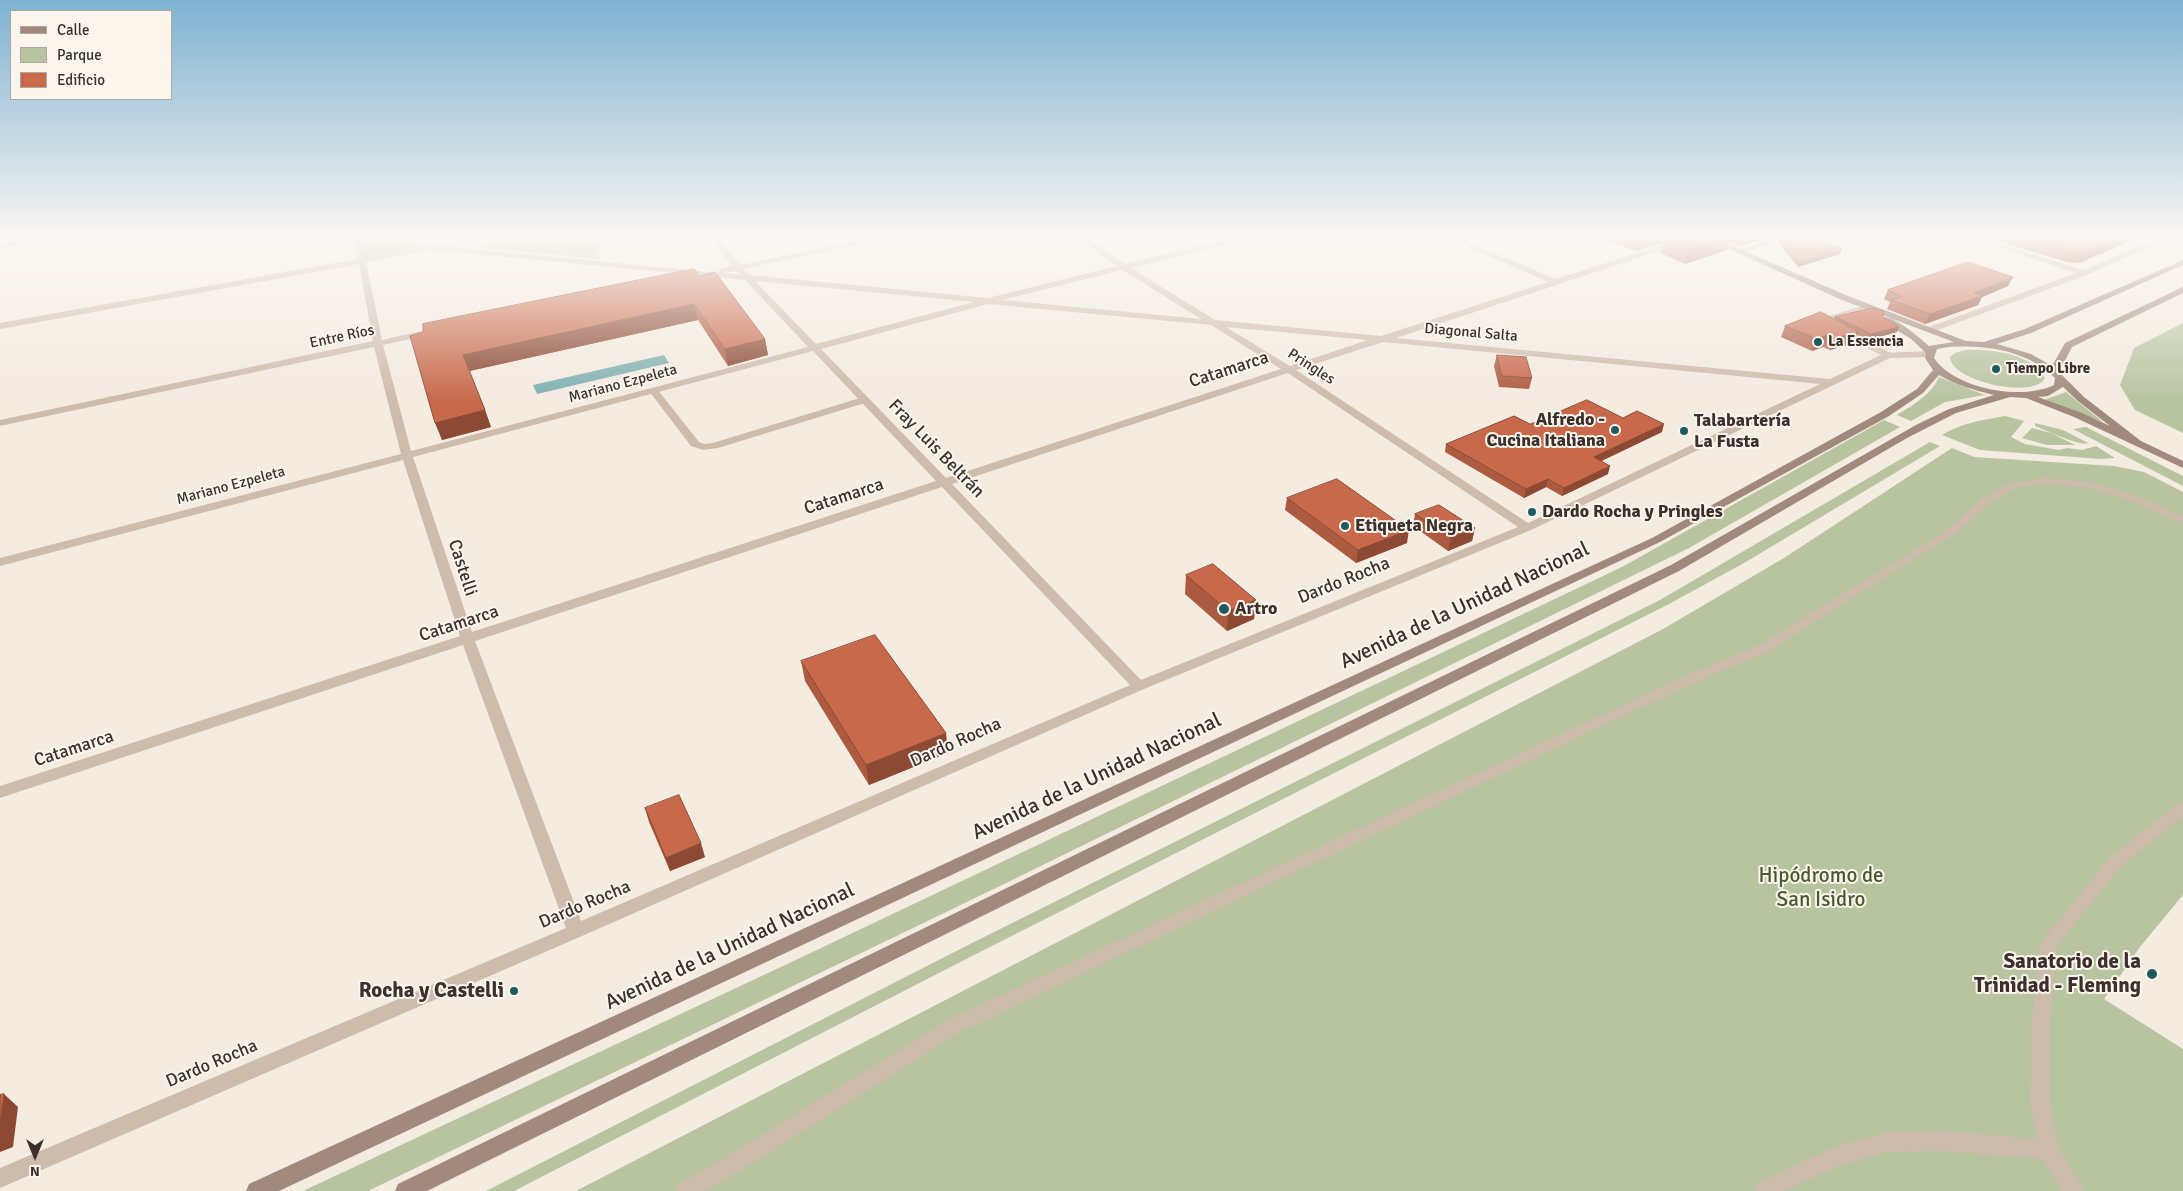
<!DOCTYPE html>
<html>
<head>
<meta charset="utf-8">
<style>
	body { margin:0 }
	#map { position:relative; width:2183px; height:1191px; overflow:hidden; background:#f4ebe1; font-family:Signika,sans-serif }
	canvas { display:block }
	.legend { position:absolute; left:10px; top:10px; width:162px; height:90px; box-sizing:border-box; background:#fbf5ee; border:1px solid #aea6a0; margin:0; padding:6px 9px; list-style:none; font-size:15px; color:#3b302b }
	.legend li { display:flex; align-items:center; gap:10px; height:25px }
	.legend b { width:25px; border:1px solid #aea6a0 }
	.north { position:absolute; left:10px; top:1131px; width:50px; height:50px; -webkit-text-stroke:4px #fbf5ee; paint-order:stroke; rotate:180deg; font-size:14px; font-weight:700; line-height:20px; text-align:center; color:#3b302b }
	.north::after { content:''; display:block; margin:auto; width:18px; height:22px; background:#3b302b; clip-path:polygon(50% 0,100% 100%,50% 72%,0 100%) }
</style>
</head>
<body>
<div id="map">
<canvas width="2183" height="1191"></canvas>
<ul class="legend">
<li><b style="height:6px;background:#a18a7d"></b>Calle</li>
<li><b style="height:14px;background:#b8c4a0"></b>Parque</li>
<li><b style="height:14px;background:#c8694b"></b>Edificio</li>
</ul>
<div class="north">N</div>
</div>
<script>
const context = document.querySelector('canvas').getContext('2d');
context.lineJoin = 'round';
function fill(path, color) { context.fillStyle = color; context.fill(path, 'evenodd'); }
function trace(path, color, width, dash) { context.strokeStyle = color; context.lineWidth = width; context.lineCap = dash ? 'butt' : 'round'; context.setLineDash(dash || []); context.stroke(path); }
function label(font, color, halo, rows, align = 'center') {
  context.font = font + ' Signika,sans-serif'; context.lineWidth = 4; context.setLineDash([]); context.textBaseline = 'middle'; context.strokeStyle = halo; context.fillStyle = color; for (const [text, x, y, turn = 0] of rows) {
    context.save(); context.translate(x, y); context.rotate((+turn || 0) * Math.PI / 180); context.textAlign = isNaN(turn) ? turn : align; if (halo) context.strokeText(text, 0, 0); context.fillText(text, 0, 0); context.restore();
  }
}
fill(new Path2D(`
	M 536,235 L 600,235 L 599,259 L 472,247 Z
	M 358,240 L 436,247 L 362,260 Z
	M 2183,323 L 2183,433 L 2135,410 L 2120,385 L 2134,348 Z
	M 1965,350 C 1989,349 2032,353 2045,378 C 2034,400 1950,381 1950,357 L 1955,353 Z
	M 1939,377 L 1985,395 L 1945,402 L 1911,421 L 1897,415 C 1913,405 1931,395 1939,377 Z
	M 2066,392 L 2103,422 L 2044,400 Z
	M 2005,416 L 2024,421 L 2011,437 L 2025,444 L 2059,450 L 2067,448 L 2082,450 L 2096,446 L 2115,458 L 2101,459 L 1980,450 L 1942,435 C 1961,423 1983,420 2005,416 Z
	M 1884,420 L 1900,427 L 1689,548 L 1000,886 L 368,1191 L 303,1191 L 800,958 L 1622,567 Z
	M 2035,423 L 2063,430 L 2088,443 C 2080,447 2046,430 2035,426 Z
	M 2086,427 L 2183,476 L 2183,486 L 2073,429 Z
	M 2032,428 L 2051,433 L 2075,445 L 2047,445 L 2022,438 Z
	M 1930,442 L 1940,446 L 1744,563 L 1669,604 L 976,954 L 514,1191 L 486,1191 L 970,944 L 1660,600 Z
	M 1952,448 L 1974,457 L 2114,466 L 2144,472 L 2183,492 L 2183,895 L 2140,947 L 2104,999 L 2183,1049 L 2183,1191 L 576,1191 L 1663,629 L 1784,558 Z`), '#b8c4a0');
fill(new Path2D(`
	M 664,355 L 669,363 L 537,394 L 533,385 Z`), '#7fb0b2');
fill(new Path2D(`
	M 1861,306 L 1868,308 L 1828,322 L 1891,353 L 1891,357 L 1885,357 L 1818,323 L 1820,319 Z
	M 654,388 L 657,389 L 699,442 L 704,444 L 713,443 L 860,398 L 868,398 L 869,400 L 868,402 L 718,448 L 703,450 L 691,446 L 649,391 Z
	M 2046,478 L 2095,483 L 2134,495 L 2183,516 L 2183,523 L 2126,499 L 2090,488 L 2046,484 L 2016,488 L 1991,502 L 1954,535 L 1901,567 L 1769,651 L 1700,680 L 1625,715 L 960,1032 L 740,1171 L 705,1191 L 675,1191 L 678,1184 L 726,1157 L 948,1020 L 1690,674 L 1759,645 L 1946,531 L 1983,498 L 2009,483 Z
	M 2183,802 L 2183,816 L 2122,865 L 2057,946 L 2050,1021 L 2050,1102 L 2058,1147 L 2085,1191 L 2063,1191 L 2043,1159 L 1946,1151 L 1888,1152 L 1840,1165 L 1785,1191 L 1753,1191 L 1756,1184 L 1837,1146 L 1888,1132 L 1946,1131 L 2037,1139 L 2030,1102 L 2032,1021 L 2040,944 L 2110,857 L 2178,804 Z`), '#cdbbac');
fill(new Path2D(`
	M 54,235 L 70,235 L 66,237 L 0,248 L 0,244 Z
	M 300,235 L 354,237 L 353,235 L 361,235 L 362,238 L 449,247 L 449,243 L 452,243 L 495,235 L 510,235 L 506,237 L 454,247 L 719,273 L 719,269 L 732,266 L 708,235 L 716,235 L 740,265 L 886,235 L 899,235 L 895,237 L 743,269 L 750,275 L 988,298 L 1117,266 L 1073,235 L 1082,235 L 1125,264 L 1246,235 L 1258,235 L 1257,237 L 1131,268 L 1215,320 L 1381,336 L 1548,282 L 1441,235 L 1451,235 L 1556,279 L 1692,235 L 1703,235 L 1702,237 L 1396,338 L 1830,379 L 1885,353 L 1928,351 L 1933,354 L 1928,357 L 1890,358 L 1531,530 L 1144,689 L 582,936 L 0,1188 L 0,1168 L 566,928 L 463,645 L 0,798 L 0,786 L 460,636 L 403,460 L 0,566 L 0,558 L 401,454 L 374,347 L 0,426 L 0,420 L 373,341 L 359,264 L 0,329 L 0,323 L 358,259 L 354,242 L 304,237 ZM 362,243 L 417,248 L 365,257 ZM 423,249 L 745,280 L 808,347 L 411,451 L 383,345 L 429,335 L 431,333 L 426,330 L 382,340 L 366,262 L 420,252 L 423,252 ZM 1122,270 L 1201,319 L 1003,300 L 1006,299 ZM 736,271 L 740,275 L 724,273 ZM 755,281 L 974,302 L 816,344 ZM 988,304 L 1211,325 L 1281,369 L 946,478 L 821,349 ZM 1226,327 L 1368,340 L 1290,366 ZM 1383,342 L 1820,384 L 1528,523 L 1296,370 ZM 813,351 L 936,481 L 472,632 L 413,457 ZM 1288,373 L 1518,527 L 1141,680 L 952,484 ZM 942,487 L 1130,685 L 581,921 L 475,641 Z
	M 1781,235 L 1792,235 L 1743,253 L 1736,251 Z
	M 1961,235 L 1972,235 L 2084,270 L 2166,235 L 2176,235 L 2087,275 L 1935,331 L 1929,331 L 1929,327 L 2076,273 Z`), '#cdbbac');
fill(new Path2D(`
	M 1698,235 L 1708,235 L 1848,296 L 1966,341 L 1984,342 L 2025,329 L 2183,260 L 2183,265 L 2031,333 L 1997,344 L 2031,354 L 2052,366 L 2065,343 L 2183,287 L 2183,293 L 2072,347 L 2059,372 L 2084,397 L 2141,441 L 2183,461 L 2183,468 L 2074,417 L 2026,398 L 2010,397 L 1956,413 L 1907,438 L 1679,571 L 427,1191 L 395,1191 L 398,1184 L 1671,565 L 1916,425 L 1949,409 L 1994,395 C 1974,390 1956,385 1939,375 L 1923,393 L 1889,416 L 1660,542 L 279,1191 L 246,1191 L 249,1184 L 1652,538 L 1881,412 L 1917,389 L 1933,370 L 1925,358 L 1926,353 L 1911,339 L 1882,321 L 1882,317 C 1894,315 1920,338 1929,346 L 1954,342 L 1842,300 ZM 1948,347 C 1986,345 2027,350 2055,378 L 2054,385 C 2021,401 1955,389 1934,358 L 1937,349 ZM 2063,387 L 2078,401 L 2110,426 L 2082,413 L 2038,397 L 2048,396 Z`), '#a18a7d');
fill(new Path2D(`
	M 1594,235 L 1779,235 L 1738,246 L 1729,242 L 1727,250 L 1685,264 L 1661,253 L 1664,242 L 1636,251 Z
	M 1993,235 L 2145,235 L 2079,263 L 2067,262 L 1991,239 Z
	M 1780,237 L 1842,248 L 1840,254 L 1798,267 L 1778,242 Z
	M 700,276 L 765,339 L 768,355 L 728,366 L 698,320 L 470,371 L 491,427 L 442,440 L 410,336 Z
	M 2008,286 L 1982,297 L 1978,305 L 1925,324 L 1887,309 L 1890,302 L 1884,299 L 1888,290 Z
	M 1835,317 L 1883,317 L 1897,332 L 1868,340 L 1858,335 L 1854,343 L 1830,350 L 1823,347 L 1812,351 L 1781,337 L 1785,326 L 1834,320 Z
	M 1497,355 L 1532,378 L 1529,389 L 1499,387 L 1494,366 Z
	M 1530,424 L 1662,432 L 1601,461 L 1608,474 L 1562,496 L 1546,487 L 1524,498 L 1445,452 L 1446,444 Z
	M 1287,498 L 1407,543 L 1356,563 L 1285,510 Z
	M 1415,514 L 1475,528 L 1472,541 L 1448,551 L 1413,526 Z
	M 1186,575 L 1256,600 L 1254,619 L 1227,631 L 1185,594 Z
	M 801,661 L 948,753 L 869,785 L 805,681 Z
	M 645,808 L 705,857 L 670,871 L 649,822 Z`), '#ac5a40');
fill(new Path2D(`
	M 1656,235 L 1687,235 L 1665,238 L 1664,242 L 1636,251 L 1639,240 Z
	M 1732,235 L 1727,250 L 1685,264 L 1690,249 Z
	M 1742,235 L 1779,235 L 1738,246 Z
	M 2126,235 L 2145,235 L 2079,263 L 2085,252 Z
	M 1842,248 L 1840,254 L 1798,267 L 1800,262 Z
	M 2013,277 L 2008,286 L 1982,297 L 1978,305 L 1925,324 L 1930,314 L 1974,293 Z
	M 694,304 L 698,320 L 469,371 L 463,355 Z
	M 1899,327 L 1897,332 L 1868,340 L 1871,334 Z
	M 1859,332 L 1854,343 L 1830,350 L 1835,338 Z
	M 1828,335 L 1823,347 L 1812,351 L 1817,339 Z
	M 765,339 L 768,355 L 728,366 L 725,349 Z
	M 485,410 L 491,427 L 442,440 L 435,423 Z
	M 1664,424 L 1662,432 L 1591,466 L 1594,457 Z
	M 1610,466 L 1608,474 L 1562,496 L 1564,488 Z
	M 1548,479 L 1546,487 L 1524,498 L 1526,489 Z
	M 1475,528 L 1472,541 L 1448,551 L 1451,538 Z
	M 1409,530 L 1407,543 L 1356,563 L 1358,550 Z
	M 1256,600 L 1254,619 L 1227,631 L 1228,611 Z
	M 946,733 L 948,753 L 869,785 L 866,765 Z
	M 701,843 L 705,857 L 670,871 L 666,858 Z
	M 4,1094 L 18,1107 L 13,1147 L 0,1152 L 0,1124 Z`), '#8c4a34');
const building = new Path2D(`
	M 1626,235 L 1656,235 L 1639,240 Z
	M 1676,235 L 1732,235 L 1690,249 L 1665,238 Z
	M 1787,235 L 1804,235 L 1842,248 L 1800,262 L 1780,237 Z
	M 2017,235 L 2126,235 L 2085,252 L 2073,252 Z
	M 1968,262 L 2013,277 L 1974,293 L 1982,296 L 1930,314 L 1891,300 L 1903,297 L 1888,290 Z
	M 694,269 L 700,276 L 715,272 L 765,339 L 725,349 L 694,304 L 463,355 L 485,410 L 435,423 L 410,336 L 423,332 L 423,324 Z
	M 1873,308 L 1883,311 L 1883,317 L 1899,327 L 1871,334 L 1835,317 Z
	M 1821,312 L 1859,332 L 1835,338 L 1828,335 L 1817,339 L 1785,326 Z
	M 1497,355 L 1526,357 L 1532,378 L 1502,376 Z
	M 1587,400 L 1623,418 L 1637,411 L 1664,424 L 1594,457 L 1610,466 L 1564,488 L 1548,479 L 1526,489 L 1446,444 L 1514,416 L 1530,424 Z
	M 1337,479 L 1409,530 L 1358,550 L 1287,498 Z
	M 1439,505 L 1475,528 L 1451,538 L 1415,514 Z
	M 1213,564 L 1256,600 L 1228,611 L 1186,575 Z
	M 875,635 L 946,733 L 866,765 L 801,661 Z
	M 679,795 L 701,843 L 666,858 L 645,808 Z
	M 4,1094 L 0,1124 L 0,1095 Z`);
fill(building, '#c8694b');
trace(building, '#8c4a34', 1);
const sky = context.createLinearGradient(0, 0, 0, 401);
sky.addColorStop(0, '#7eb2d2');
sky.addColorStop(0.59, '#faf6f2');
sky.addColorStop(1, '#faf6f200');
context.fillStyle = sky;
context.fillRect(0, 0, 2183, 401);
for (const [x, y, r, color] of [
	[1818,342,5,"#1f5a5e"],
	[1996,369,5,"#1f5a5e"],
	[1615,430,5,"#1f5a5e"],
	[1684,431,5,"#1f5a5e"],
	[1532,512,5,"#1f5a5e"],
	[1345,526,5,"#1f5a5e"],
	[1224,609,6,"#1f5a5e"],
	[2152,974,6,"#1f5a5e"],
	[514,991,5,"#1f5a5e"]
]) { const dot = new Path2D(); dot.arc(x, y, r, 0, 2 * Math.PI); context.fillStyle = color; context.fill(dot); trace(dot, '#fbf5ee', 2); }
label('15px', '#3b302b', '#fbf5ee', [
	["Diagonal Salta",1471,333,5],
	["Entre Ríos",342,337,-12],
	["Pringles",1311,367,33],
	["Mariano Ezpeleta",623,384,-15],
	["Mariano Ezpeleta",231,486,-15]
]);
label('bold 15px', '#3b302b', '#fbf5ee', [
	["La Essencia",1828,342],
	["Tiempo Libre",2006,369]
], 'left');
label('18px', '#3b302b', '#fbf5ee', [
	["Catamarca",1229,370,-18],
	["Fray Luis Beltrán",936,449,46],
	["Catamarca",844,497,-18],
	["Castelli",462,568,72],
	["Dardo Rocha",1344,581,-22],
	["Catamarca",459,624,-18],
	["Dardo Rocha",956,743,-24],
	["Catamarca",74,749,-18],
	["Dardo Rocha",585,905,-23],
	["Dardo Rocha",212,1064,-23]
]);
label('bold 18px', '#3b302b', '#fbf5ee', [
	["Alfredo -",1605,420,"right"],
	["Cucina Italiana",1605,441,"right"],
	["Talabartería",1694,421],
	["La Fusta",1694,442],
	["Dardo Rocha y Pringles",1542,512],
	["Etiqueta Negra",1355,526],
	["Artro",1235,609]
], 'left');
label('21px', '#3b302b', '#fbf5ee', [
	["Avenida de la Unidad Nacional",1465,606,-25],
	["Avenida de la Unidad Nacional",1097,777,-25],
	["Avenida de la Unidad Nacional",730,947,-25]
]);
label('21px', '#4a5a2e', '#fbf5ee', [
	["Hipódromo de",1821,876],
	["San Isidro",1821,900]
]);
label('bold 21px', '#3b302b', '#fbf5ee', [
	["Sanatorio de la",2141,962],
	["Trinidad - Fleming",2141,986],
	["Rocha y Castelli",504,991]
], 'right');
</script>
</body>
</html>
